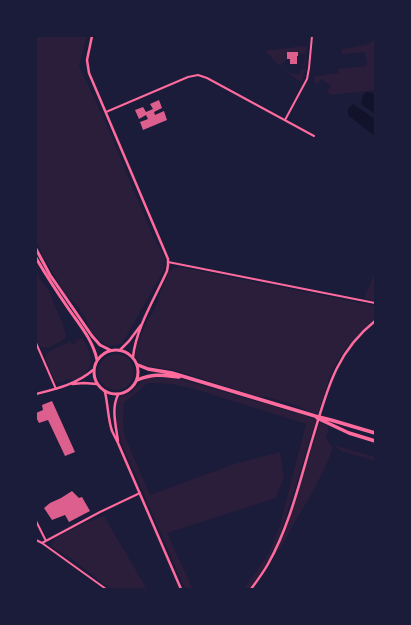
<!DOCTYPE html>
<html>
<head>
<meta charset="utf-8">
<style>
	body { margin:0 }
	#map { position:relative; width:411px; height:625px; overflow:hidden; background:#1b1b3a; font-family:Roboto,sans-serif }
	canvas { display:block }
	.frame { position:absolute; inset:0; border:37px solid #1b1b3a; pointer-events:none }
</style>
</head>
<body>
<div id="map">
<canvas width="411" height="625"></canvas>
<div class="frame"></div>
</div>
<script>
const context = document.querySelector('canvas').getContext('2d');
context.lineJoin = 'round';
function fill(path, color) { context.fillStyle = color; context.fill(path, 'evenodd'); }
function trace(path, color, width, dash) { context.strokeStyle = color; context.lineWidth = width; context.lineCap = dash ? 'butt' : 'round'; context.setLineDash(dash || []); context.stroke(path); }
fill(new Path2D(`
	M 36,36 L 87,36 L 79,66 L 105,121 L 152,234 L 165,258 L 164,270 L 122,344 L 109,346 L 101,341 L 91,332 L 86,319 L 76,304 L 67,296 L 44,258 L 36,241 Z
	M 375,41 L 375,90 L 331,95 L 327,92 L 331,86 L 321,79 L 317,84 L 314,82 L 315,76 L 339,73 L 338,69 L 366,66 L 367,63 L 365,52 L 342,54 L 342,49 L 370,44 L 370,42 Z
	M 303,46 L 307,47 L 305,65 L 304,66 L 303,66 L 302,64 L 304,64 L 305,54 L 299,54 L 298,56 L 298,53 L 286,57 L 286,60 L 280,65 C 286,71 292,77 301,73 L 301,69 L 304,68 L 305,70 L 301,82 L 285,71 L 265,51 Z
	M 180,267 L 375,306 L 375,318 C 357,335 339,353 330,376 C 325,389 322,402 318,414 L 307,411 L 299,406 L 267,397 L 256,396 L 174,370 L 144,366 L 140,363 L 136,357 L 136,347 L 140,337 L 149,317 L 153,313 L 158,301 L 159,296 L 169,272 L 174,268 Z
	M 36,271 C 40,280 47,287 51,295 C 53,298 53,302 54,304 C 58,315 65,325 66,337 C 61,342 48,350 42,347 C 38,345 37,342 36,338 Z
	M 375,273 L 375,301 L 365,298 L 365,296 Z
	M 79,339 L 83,339 C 89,349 96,364 85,374 C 81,377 76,379 71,381 L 70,379 L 69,379 L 58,383 L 54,379 L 46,360 L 46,354 L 50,351 L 71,341 L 72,344 L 76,343 L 76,340 Z
	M98 372a18 18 0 1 1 36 0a18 18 0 1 1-36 0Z
	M 157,377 L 171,378 L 184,380 L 306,416 L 316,420 L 282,529 L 274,548 L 271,552 L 271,556 L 263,569 L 249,589 L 244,589 L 269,553 L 280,525 L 306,424 L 194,389 L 172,384 L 159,383 L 148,383 L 124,403 L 123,426 L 125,437 L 150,495 L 234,464 L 280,452 L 284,478 L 276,498 L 167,533 L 193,589 L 185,589 L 123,446 L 117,425 L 117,401 L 120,397 L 131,393 L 143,381 L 148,378 Z
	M 320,422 L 329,427 L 328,432 L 326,437 L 329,443 L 333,447 C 324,475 307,501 292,527 C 287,536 282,548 274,556 L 286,530 Z
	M 336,446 L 375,457 L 375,461 L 341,451 L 336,447 Z
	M 104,516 L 147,589 L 110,589 L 76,562 L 51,546 L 55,538 L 87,522 Z`), '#2a1e3b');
fill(new Path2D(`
	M 366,92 L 372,93 L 375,95 L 375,114 L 361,104 L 363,95 Z
	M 353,104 L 375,119 L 375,136 L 348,115 L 348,109 Z`), '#12122b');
fill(new Path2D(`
	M 287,52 L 298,52 L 298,56 L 297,56 L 297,64 L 290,64 L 290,59 L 287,59 Z
	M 159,100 L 162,108 L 154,112 L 155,115 L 164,111 L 167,120 L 143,130 L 140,122 L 148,119 L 146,115 L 139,119 L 135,110 L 143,107 L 146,112 L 153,109 L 150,104 Z
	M 52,401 L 75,452 L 65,456 L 48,420 L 39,423 L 36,417 L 36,413 L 43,410 L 42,405 Z
	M 72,491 L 79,498 L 82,497 L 90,511 L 69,522 L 65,515 L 52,520 L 44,508 L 50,503 L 61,498 Z`), '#dd5f8e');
trace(new Path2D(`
	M 106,112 L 188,77 L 198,75 L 207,78 L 314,136
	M 285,120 L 307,79 L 309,68 L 312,36
	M 168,262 L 375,303
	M 36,343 L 56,389
	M 36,521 L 46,541
	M 36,540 L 42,543 L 106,589
	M 42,543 L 100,512 L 140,493`), '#ff6b9d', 2);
trace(new Path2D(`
	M 92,36 L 87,60 L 89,73 L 168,259 L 168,265 L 167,271 C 155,298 136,328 133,357
	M 120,350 L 129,341 L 141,325
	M 72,384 L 84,383 L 97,384
	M 105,392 C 108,405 108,419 112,431 C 114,435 116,439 118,443 L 181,589
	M 36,394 C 56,389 77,384 93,370
	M 118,441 C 116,426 111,408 118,395
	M 251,589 C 257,581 263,573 268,564 C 290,525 300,480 313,437 C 327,391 335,353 375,321`), '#ff6b9d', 2.5);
trace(new Path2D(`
	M 36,249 L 50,275 L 92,336 L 100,345 L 110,350
	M 36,258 C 46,275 57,292 68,308 C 79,324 93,340 97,360
	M94 372a22 22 0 1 1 44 0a22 22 0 1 1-44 0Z`), '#ff6b9d', 3);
trace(new Path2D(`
	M 138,365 L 148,369 L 172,373 L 315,416 L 331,420 L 375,433
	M 137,380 C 154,373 162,375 179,377
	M 317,418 L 349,433 L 375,441`), '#ff6b9d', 3.5);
</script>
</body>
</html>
